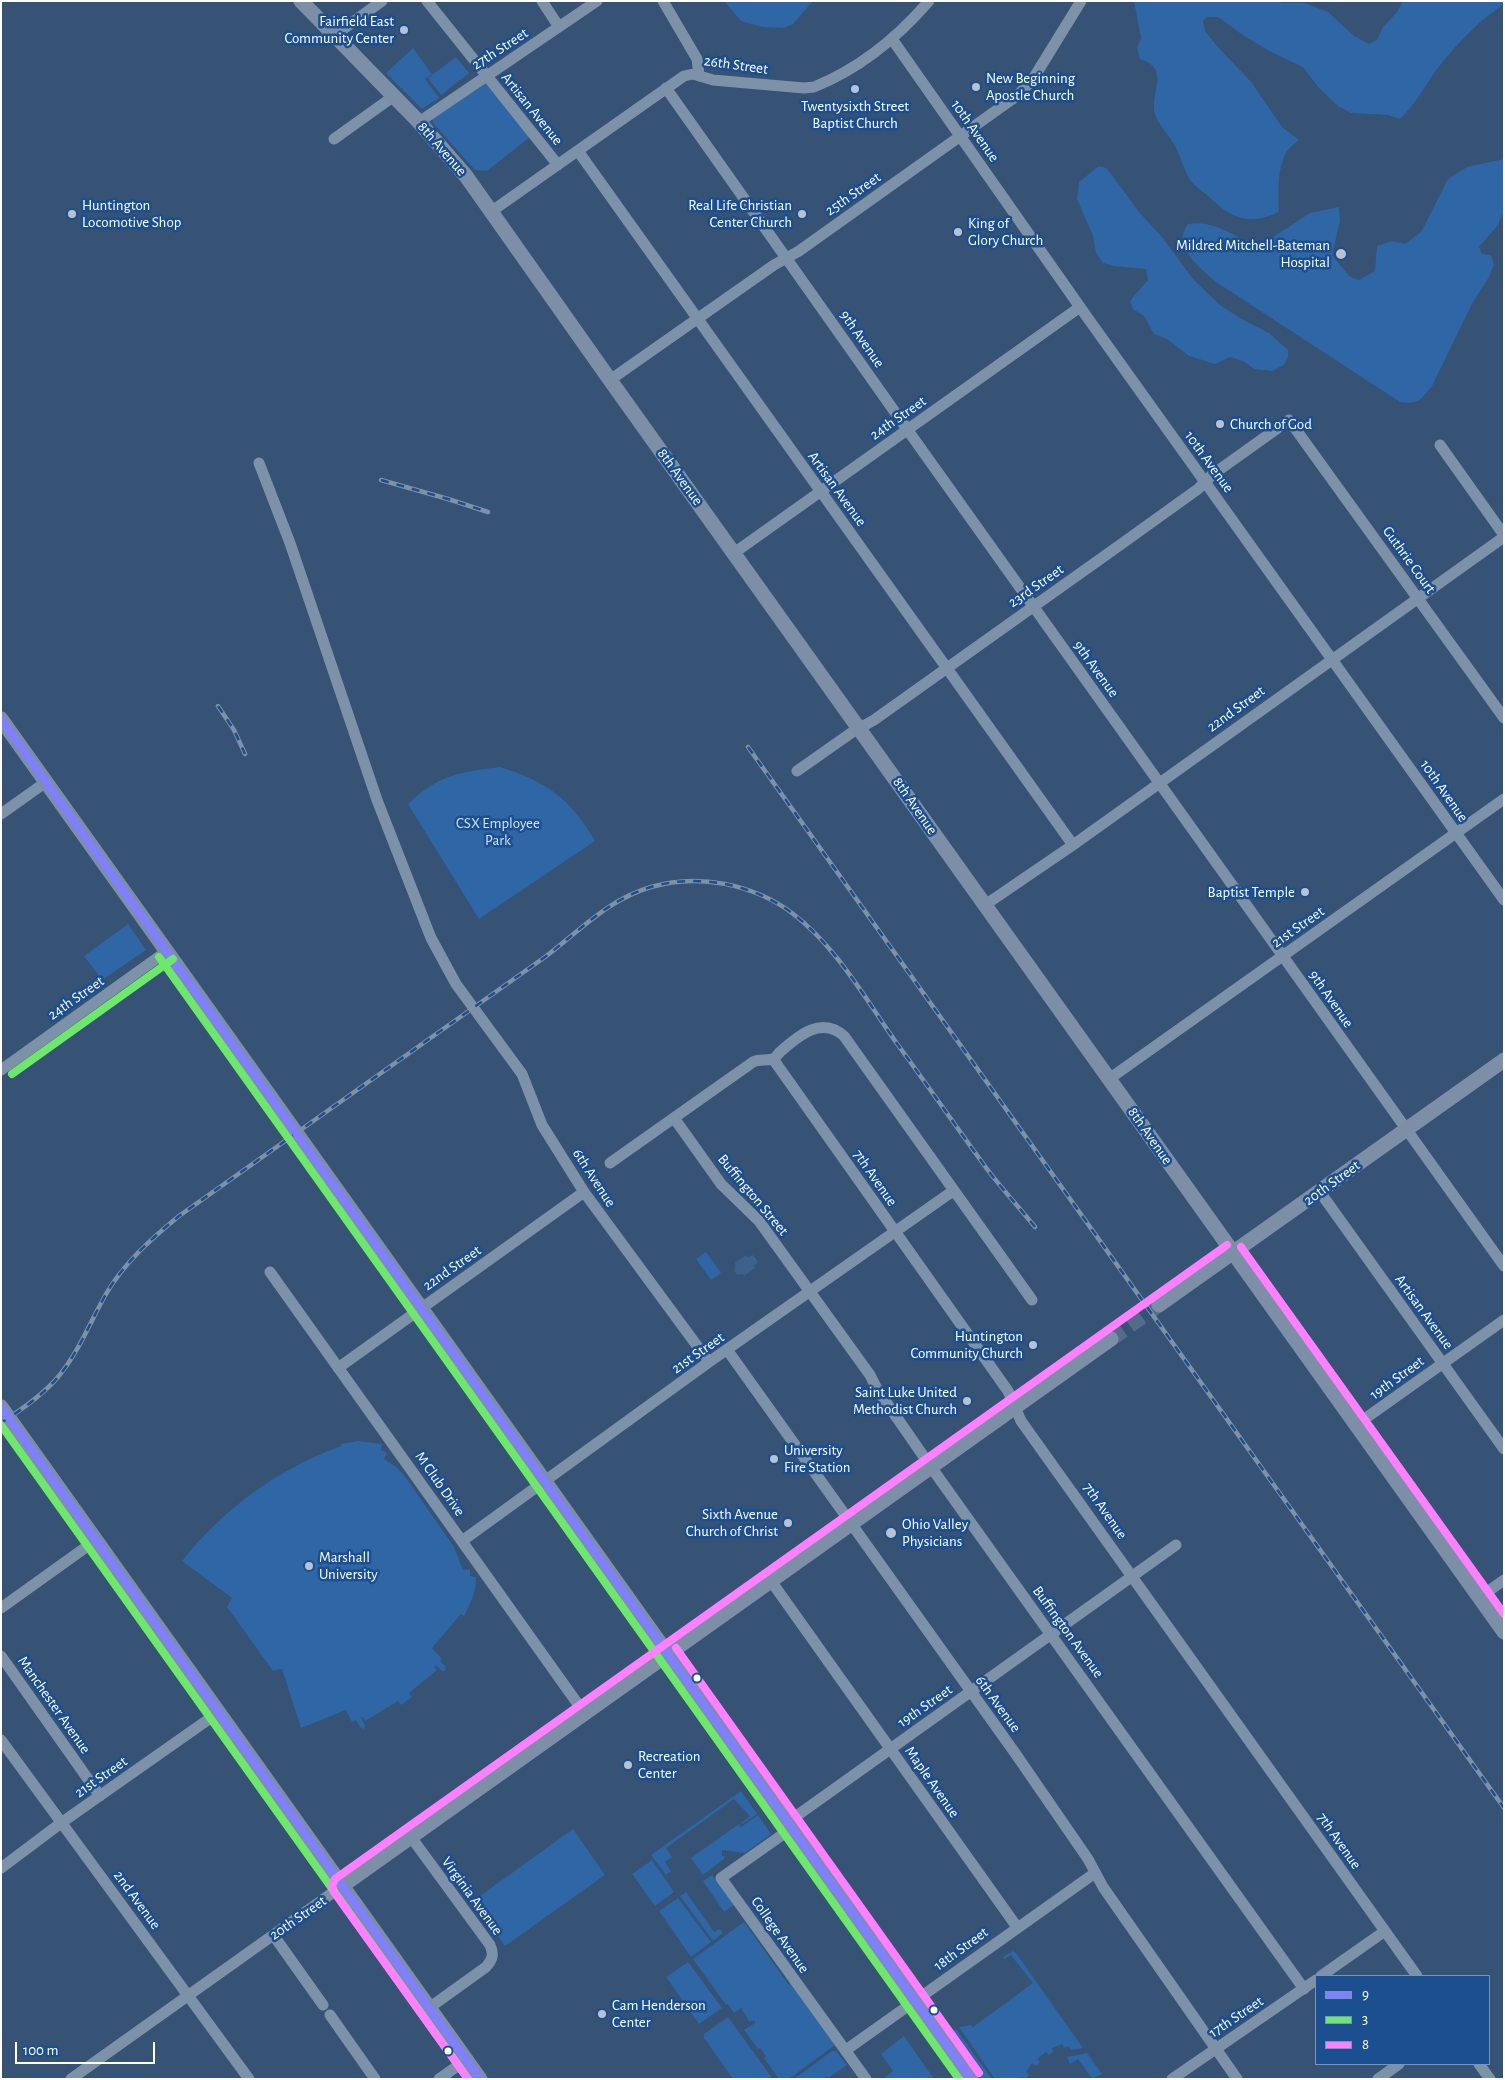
<!DOCTYPE html>
<html>
<head>
<meta charset="utf-8">
<style>
	body { margin:0 }
	#map { position:relative; width:1505px; height:2080px; overflow:hidden; background:#365274; font-family:"Alegreya Sans",sans-serif }
	canvas { display:block }
	.frame { position:absolute; inset:0; border:2px solid #fff; pointer-events:none }
	.legend { position:absolute; left:1315px; top:1975px; width:175px; height:90px; box-sizing:border-box; background:#1b4f8f; border:1px solid #7695bc; margin:0; padding:6px 9px; list-style:none; font-size:15px; color:#fff }
	.legend li { display:flex; align-items:center; gap:10px; height:25px }
	.legend b { width:25px; border:1px solid #7695bc }
	.scale { position:absolute; left:15px; top:2042px; width:140px; height:22px; box-sizing:border-box; border:2px solid #fff; border-top:0; padding-left:6px; font-size:15px; line-height:18px; white-space:nowrap; color:#fff; -webkit-text-stroke:4px #1b4f8f; paint-order:stroke }
</style>
</head>
<body>
<div id="map">
<canvas width="1505" height="2080"></canvas>
<div class="frame"></div>
<ul class="legend">
<li><b style="height:6px;background:#8080ff"></b>9</li>
<li><b style="height:6px;background:#6de86d"></b>3</li>
<li><b style="height:6px;background:#ff80ff"></b>8</li>
</ul>
<div class="scale">100 m</div>
</div>
<script>
const context = document.querySelector('canvas').getContext('2d');
context.lineJoin = 'round';
function fill(path, color) { context.fillStyle = color; context.fill(path, 'evenodd'); }
function trace(path, color, width, dash) { context.strokeStyle = color; context.lineWidth = width; context.lineCap = dash ? 'butt' : 'round'; context.setLineDash(dash || []); context.stroke(path); }
function label(font, color, halo, rows, align = 'center') {
  context.font = font + ' "Alegreya Sans",sans-serif'; context.lineWidth = 5; context.setLineDash([]); context.textBaseline = 'middle'; context.strokeStyle = halo; context.fillStyle = color; for (const [text, x, y, turn = 0] of rows) {
    context.save(); context.translate(x, y); context.rotate((+turn || 0) * Math.PI / 180); context.textAlign = isNaN(turn) ? turn : align; if (halo) context.strokeText(text, 0, 0); context.fillText(text, 0, 0); context.restore();
  }
}
fill(new Path2D(`
	M 724,1 L 813,1 L 793,24 L 784,28 L 762,27 L 741,21 Z
	M 1134,1 L 1278,1 L 1282,3 L 1305,3 L 1328,12 L 1354,36 L 1369,44 L 1377,40 L 1383,27 L 1397,12 L 1403,1 L 1504,1 L 1504,4 C 1479,20 1455,46 1437,69 C 1425,86 1415,105 1400,119 L 1388,115 L 1351,113 L 1338,106 L 1318,87 L 1303,67 L 1273,53 L 1244,36 L 1218,17 L 1207,17 L 1203,21 L 1205,31 L 1217,46 L 1252,83 L 1282,127 L 1299,140 C 1295,143 1290,147 1287,151 C 1277,169 1278,192 1279,212 C 1248,226 1232,219 1208,196 C 1203,191 1195,187 1191,181 C 1186,175 1180,155 1175,146 C 1170,136 1158,125 1155,114 C 1149,93 1172,69 1140,59 L 1137,48 L 1141,38 Z
	M 413,48 L 432,74 L 425,79 L 439,98 L 422,109 L 386,73 Z
	M 456,57 L 469,73 L 441,95 L 428,78 Z
	M 485,83 L 530,137 L 487,171 L 475,170 L 433,123 L 433,119 Z
	M 1504,159 L 1504,211 L 1498,225 L 1479,247 L 1482,254 L 1491,255 L 1494,265 L 1489,277 L 1473,302 L 1432,386 L 1420,400 L 1410,403 L 1400,402 L 1216,282 C 1200,268 1171,246 1188,224 C 1218,219 1235,240 1261,245 L 1310,213 L 1339,207 L 1340,221 L 1332,255 L 1350,277 L 1359,280 L 1375,271 L 1377,246 L 1392,241 L 1405,244 L 1421,232 L 1448,179 L 1467,167 Z
	M 1099,166 L 1106,168 L 1115,179 L 1139,212 L 1162,237 L 1193,279 L 1220,305 L 1240,318 L 1269,333 L 1288,350 L 1288,357 L 1284,365 L 1272,371 L 1254,369 L 1243,361 L 1230,357 L 1215,364 L 1189,356 L 1167,339 L 1154,334 L 1144,316 L 1133,309 L 1130,302 C 1135,293 1142,288 1148,280 L 1146,269 L 1114,266 L 1103,263 L 1096,253 L 1093,236 L 1077,199 L 1079,182 Z
	M 500,767 C 546,781 571,799 595,841 L 479,919 L 408,804 C 438,775 460,772 500,767 Z
	M 128,924 L 146,950 L 102,980 L 84,956 Z
	M 706,1252 L 721,1273 L 711,1280 L 696,1259 Z
	M 358,1441 L 382,1444 L 381,1450 L 387,1453 L 384,1459 L 395,1466 L 404,1475 L 454,1547 L 463,1570 L 470,1569 L 470,1576 L 476,1577 C 476,1591 471,1603 464,1616 L 461,1614 L 432,1648 L 442,1659 L 440,1661 L 446,1667 L 445,1671 L 442,1671 L 436,1665 L 434,1667 L 437,1670 L 409,1693 L 412,1697 L 401,1705 L 398,1701 L 365,1721 L 363,1717 L 361,1717 L 365,1726 L 364,1729 L 361,1728 L 356,1720 L 352,1722 L 346,1710 L 301,1728 L 282,1669 L 273,1671 L 227,1607 L 232,1598 L 182,1561 C 224,1508 278,1469 341,1446 L 341,1444 Z
	M 741,1791 L 757,1814 L 742,1824 L 741,1823 L 750,1816 L 734,1799 L 666,1848 L 672,1857 L 665,1862 L 671,1871 L 666,1875 L 651,1855 Z
	M 758,1815 L 771,1834 L 745,1853 L 722,1850 L 722,1856 L 725,1856 L 724,1859 L 703,1875 L 691,1858 L 739,1824 L 741,1827 Z
	M 573,1829 L 605,1875 L 505,1946 L 473,1901 Z
	M 652,1860 L 674,1892 L 655,1906 L 632,1874 Z
	M 712,1875 L 735,1904 L 724,1912 L 703,1881 Z
	M 686,1892 L 714,1932 L 720,1929 L 723,1933 L 713,1941 L 680,1896 Z
	M 678,1898 L 711,1942 L 691,1957 L 659,1911 Z
	M 744,1922 L 789,1985 L 791,1983 L 835,2045 L 789,2079 L 779,2079 L 764,2058 L 766,2056 L 760,2048 L 758,2049 L 744,2030 L 755,2023 L 754,2020 L 750,2022 L 742,2010 L 742,2007 L 734,2013 L 728,2004 L 726,2005 L 693,1959 Z
	M 1013,1951 L 1016,1953 L 1083,2048 L 1071,2050 L 1069,2046 L 1064,2048 L 1062,2044 L 1052,2048 L 1053,2052 L 1049,2055 L 1046,2052 L 1037,2059 L 1040,2062 L 1036,2066 L 1032,2063 L 1026,2072 L 1029,2074 L 1026,2079 L 1022,2077 L 1021,2079 L 995,2079 L 959,2027 L 971,2025 L 973,2027 L 1033,1983 L 1011,1955 L 1004,1959 L 1003,1957 Z
	M 688,1962 L 722,2008 L 699,2024 L 666,1977 Z
	M 728,2017 L 773,2079 L 733,2079 L 704,2038 L 704,2034 Z
	M 956,2029 L 992,2079 L 981,2079 L 952,2038 L 952,2033 Z
	M 904,2036 L 934,2079 L 883,2079 L 893,2071 L 881,2054 Z
	M 832,2051 L 836,2051 L 847,2065 L 828,2078 L 827,2076 L 824,2079 L 794,2079 Z
	M 1087,2053 L 1102,2074 L 1092,2079 L 1078,2059 L 1070,2064 L 1067,2057 Z`), '#2f66a5');
fill(new Path2D(`
	M 746,1255 L 748,1257 L 753,1255 L 758,1262 L 754,1266 L 755,1268 L 744,1276 L 743,1274 L 737,1275 L 734,1270 L 735,1268 L 735,1263 Z`), '#3b618d');
trace(new Path2D(`
	M 1111,1339 L 1159,1305`), '#546c89', 15, [15, 8]);
trace(new Path2D(`
	M 427,1 L 558,165
	M 542,1 L 559,27
	M 663,1 L 697,59 L 699,75
	M 335,35 L 382,1
	M 892,39 L 1087,317 L 1504,900
	M 666,88 L 914,439 L 1504,1266
	M 419,122 L 597,1
	M 334,139 L 394,96
	M 578,151 L 1073,845
	M 492,211 L 684,76 L 693,74 L 713,80 L 804,88 L 814,87 C 859,69 898,37 929,1
	M 610,380 L 774,265 L 799,251 L 1018,95 L 1033,79 L 1081,1
	M 1440,445 L 1504,535
	M 259,463 L 290,543 L 377,800 L 431,938 L 456,984 L 522,1074 L 542,1125 L 584,1192 L 709,1362
	M 734,553 L 1080,307
	M 797,771 L 851,733 L 874,720 L 1120,545 L 1198,489 L 1212,475 L 1289,420 L 1504,718
	M 1,814 L 46,782
	M 985,905 L 1073,845 L 1504,537
	M 773,1059 L 1008,1391 L 1021,1421 L 1417,1976
	M 1,1070 L 167,951
	M 1109,1079 L 1504,799
	M 674,1118 L 721,1184 L 759,1221 L 870,1375 L 877,1389 L 931,1467 L 1304,1989
	M 610,1163 L 753,1062 C 759,1059 766,1061 772,1059 C 775,1059 778,1054 780,1052 C 799,1035 822,1016 844,1036 L 1032,1300
	M 1320,1192 L 1504,1449
	M 270,1272 L 585,1714
	M 728,1351 L 1015,1753 L 1088,1859 L 1103,1887 L 1237,2079
	M 338,1368 L 584,1192
	M 1356,1425 L 1504,1320
	M 462,1541 L 709,1362 L 953,1191
	M 771,1581 L 1017,1927
	M 1479,1598 L 1504,1580
	M 1,1608 L 96,1540
	M 1,1656 L 100,1796
	M 1,1740 L 249,2079
	M 788,1822 L 1176,1545
	M 792,1828 L 721,1878 L 866,2079
	M 411,1837 L 490,1945 C 494,1954 493,1959 486,1967 L 429,2008
	M 1,1868 L 61,1823 L 219,1712
	M 274,1936 L 323,2005
	M 1321,1976 L 1385,1931
	M 330,2015 L 375,2079
	M 846,2050 L 1095,1873
	M 1479,2064 L 1490,2079
	M 71,2079 L 342,1886
	M 439,2079 L 466,2060
	M 1172,2079 L 1316,1980
	M 1378,2079 L 1399,2064`), '#7d92a8', 11);
trace(new Path2D(`
	M 301,1 L 419,122 L 466,176 L 610,380 L 1504,1632
	M 1,719 L 971,2079
	M 1159,1305 L 1504,1060
	M 1,1407 L 480,2079
	M 342,1886 L 1111,1339`), '#7d8ea7', 15);
const rail = new Path2D(`
	M 381,480 L 448,499 L 488,512
	M 218,706 L 234,730 L 245,754
	M 748,747 L 1504,1808
	M 1,1423 C 21,1410 43,1395 58,1377 C 79,1352 90,1322 106,1294 C 124,1263 151,1239 179,1216 L 545,957 C 581,930 607,900 651,887 C 698,873 753,884 792,913 C 837,947 866,1000 898,1045 C 928,1086 957,1128 987,1169 C 1002,1189 1019,1207 1035,1227`);
trace(rail, '#7e92a7', 4.5);
trace(rail, '#1b4f8f', 2.5, [8]);
trace(new Path2D(`
	M 1,719 L 971,2079
	M 1,1407 L 480,2079`), '#8080ff', 8);
trace(new Path2D(`
	M 159,957 L 959,2079
	M 12,1074 L 173,959
	M 1,1425 L 468,2079`), '#6de86d', 8);
trace(new Path2D(`
	M 1241,1247 L 1504,1614
	M 676,1648 L 979,2073
	M 468,2079 L 334,1892 L 332,1885 L 335,1879 L 1227,1245`), '#ff80ff', 8);
for (const [x, y, r, color] of [
	[404,30,5,"#b9c2ce"],
	[976,87,5,"#b9c2ce"],
	[855,89,5,"#b9c2ce"],
	[72,214,5,"#b9c2ce"],
	[802,214,5,"#b9c2ce"],
	[958,232,5,"#b9c2ce"],
	[1341,254,6,"#b9c2ce"],
	[1220,424,5,"#b9c2ce"],
	[1305,892,5,"#b9c2ce"],
	[1033,1345,5,"#b9c2ce"],
	[967,1401,5,"#b9c2ce"],
	[774,1459,5,"#b9c2ce"],
	[788,1523,5,"#b9c2ce"],
	[891,1533,6,"#b9c2ce"],
	[309,1566,5,"#b9c2ce"],
	[697,1678,4.5,"#fff"],
	[628,1765,5,"#b9c2ce"],
	[934,2010,4.5,"#fff"],
	[602,2014,5,"#b9c2ce"],
	[448,2051,4.5,"#fff"]
]) { const dot = new Path2D(); dot.arc(x, y, r, 0, 2 * Math.PI); context.fillStyle = color; context.fill(dot); trace(dot, '#1b4f8f', 2); }
label('15px', '#fff', '#1b4f8f', [
	["Fairfield East",394,21,"right"],
	["Community Center",394,38,"right"],
	["New Beginning",986,78],
	["Apostle Church",986,95],
	["Twentysixth Street",855,106,"center"],
	["Baptist Church",855,123,"center"],
	["Huntington",82,205],
	["Locomotive Shop",82,222],
	["Real Life Christian",792,205,"right"],
	["Center Church",792,222,"right"],
	["King of",968,223],
	["Glory Church",968,240],
	["Mildred Mitchell-Bateman",1330,245,"right"],
	["Hospital",1330,262,"right"],
	["Church of God",1230,424],
	["Baptist Temple",1295,892,"right"],
	["Huntington",1023,1336,"right"],
	["Community Church",1023,1353,"right"],
	["Saint Luke United",957,1392,"right"],
	["Methodist Church",957,1409,"right"],
	["University",784,1450],
	["Fire Station",784,1467],
	["Sixth Avenue",778,1514,"right"],
	["Church of Christ",778,1531,"right"],
	["Ohio Valley",902,1524],
	["Physicians",902,1541],
	["Marshall",319,1557],
	["University",319,1574],
	["Recreation",638,1756],
	["Center",638,1773],
	["Cam Henderson",612,2005],
	["Center",612,2022]
], 'left');
label('15px', '#fff', '#1b4f8f', [
	["27th Street",500,49,-33],
	["26th Street",736,65,8],
	["Artisan Avenue",532,109,51],
	["10th Avenue",975,131,55],
	["8th Avenue",442,149,49],
	["25th Street",853,194,-35],
	["9th Avenue",862,339,55],
	["24th Street",898,418,-35],
	["10th Avenue",1209,462,54],
	["8th Avenue",680,477,54],
	["Artisan Avenue",837,489,54],
	["Guthrie Court",1409,560,54],
	["23rd Street",1036,586,-35],
	["9th Avenue",1096,669,54],
	["22nd Street",1236,709,-36],
	["10th Avenue",1444,791,55],
	["8th Avenue",915,806,55],
	["21st Street",1298,927,-35],
	["24th Street",76,998,-35],
	["9th Avenue",1331,999,55],
	["8th Avenue",1150,1136,55],
	["6th Avenue",594,1178,57],
	["7th Avenue",875,1178,55],
	["20th Street",1332,1183,-36],
	["Buffington Street",753,1195,50],
	["22nd Street",452,1268,-35],
	["Artisan Avenue",1424,1312,54],
	["21st Street",698,1353,-35],
	["19th Street",1397,1378,-36],
	["M Club Drive",440,1484,55],
	["7th Avenue",1105,1511,55],
	["Buffington Avenue",1068,1632,54],
	["6th Avenue",998,1704,54],
	["Manchester Avenue",54,1705,55],
	["19th Street",925,1706,-35],
	["21st Street",101,1777,-35],
	["Maple Avenue",932,1782,55],
	["7th Avenue",1339,1841,55],
	["Virginia Avenue",472,1896,54],
	["2nd Avenue",137,1900,54],
	["20th Street",298,1918,-35],
	["College Avenue",780,1935,55],
	["18th Street",961,1949,-36],
	["17th Street",1236,2017,-34]
]);
label('15px', '#cfe3fa', '#1b4f8f', [
	["CSX Employee",498,823],
	["Park",498,840]
]);
</script>
</body>
</html>
